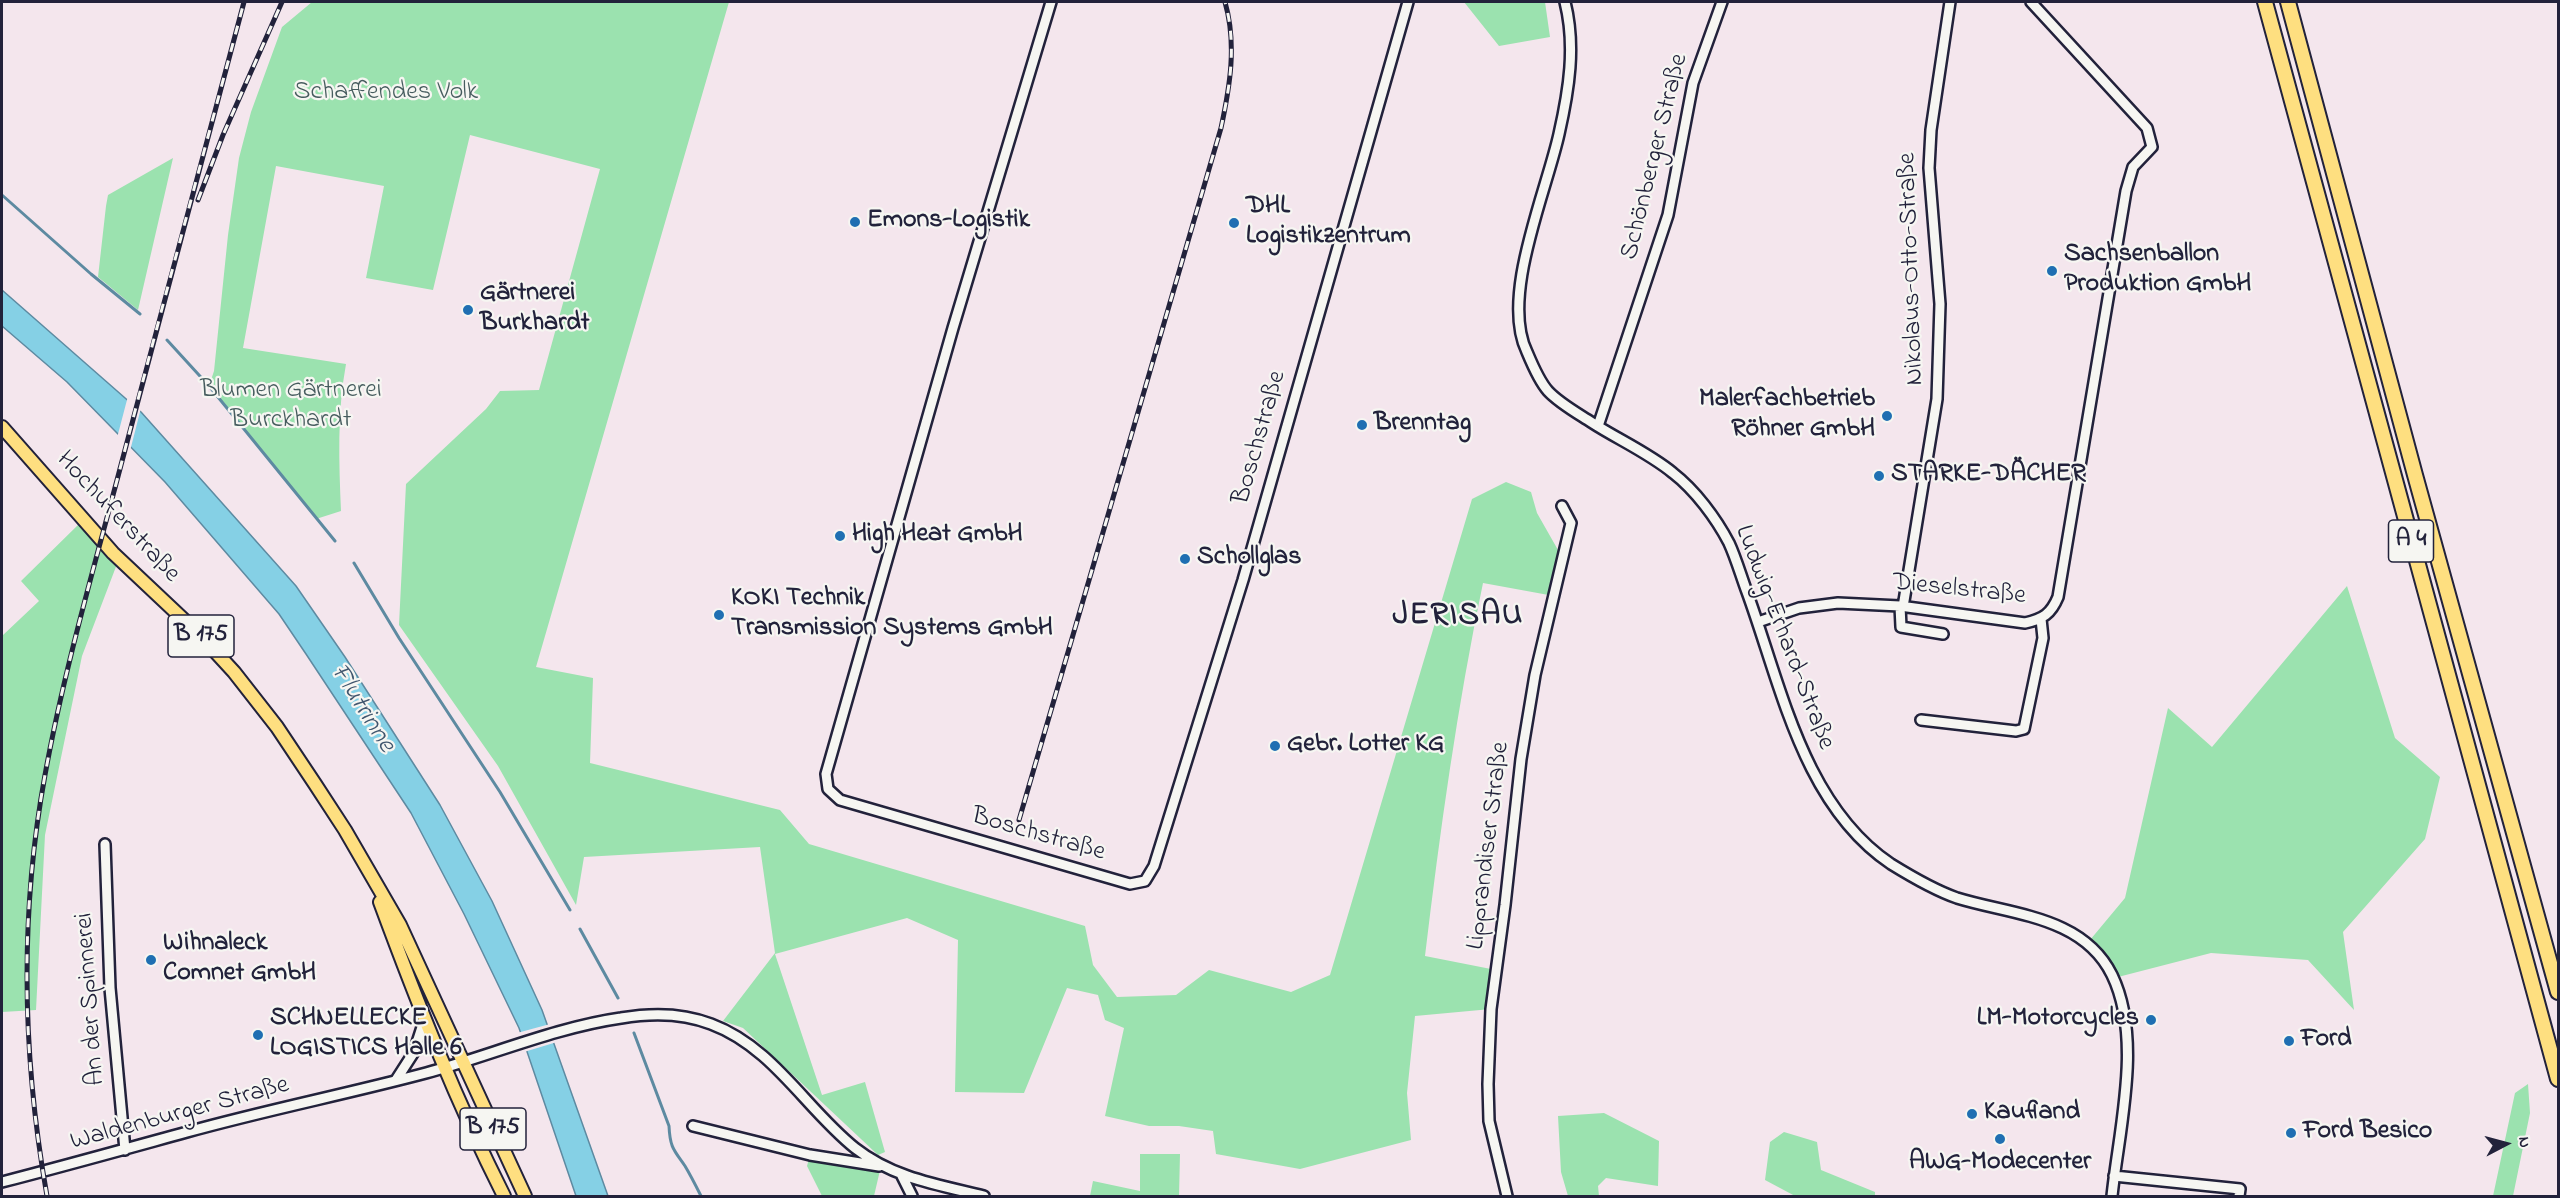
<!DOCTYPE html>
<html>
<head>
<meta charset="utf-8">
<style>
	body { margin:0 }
	#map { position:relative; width:2560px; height:1198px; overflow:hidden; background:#f4e6ed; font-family:"Indie Flower",sans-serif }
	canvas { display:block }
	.frame { position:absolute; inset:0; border:3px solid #22223b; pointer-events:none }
	.north { position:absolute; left:2476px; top:1114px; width:60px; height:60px; -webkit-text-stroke:4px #f6f6f2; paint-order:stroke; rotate:84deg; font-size:16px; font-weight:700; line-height:24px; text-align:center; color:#22223b }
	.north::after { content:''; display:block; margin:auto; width:21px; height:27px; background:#22223b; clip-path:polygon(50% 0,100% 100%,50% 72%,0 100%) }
</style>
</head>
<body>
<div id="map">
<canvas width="2560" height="1198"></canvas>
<div class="frame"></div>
<div class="north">N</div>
</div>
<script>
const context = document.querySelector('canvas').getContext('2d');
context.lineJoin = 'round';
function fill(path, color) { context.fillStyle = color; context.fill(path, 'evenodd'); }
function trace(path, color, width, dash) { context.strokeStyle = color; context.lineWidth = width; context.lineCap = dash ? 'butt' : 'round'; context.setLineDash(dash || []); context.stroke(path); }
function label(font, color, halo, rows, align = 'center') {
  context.font = font + ' "Indie Flower",sans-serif'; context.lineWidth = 4.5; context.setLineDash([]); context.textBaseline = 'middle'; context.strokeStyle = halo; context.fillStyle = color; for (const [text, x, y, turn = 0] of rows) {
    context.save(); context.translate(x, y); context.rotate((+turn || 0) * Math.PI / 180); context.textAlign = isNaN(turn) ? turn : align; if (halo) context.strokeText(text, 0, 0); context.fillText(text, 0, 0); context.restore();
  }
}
fill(new Path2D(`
	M 312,2 L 729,2 L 536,667 L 593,678 L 590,763 L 780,810 L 809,844 L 1085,926 L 1093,965 L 1117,997 L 1176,995 L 1209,970 L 1291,992 L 1330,975 L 1472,499 L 1506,482 L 1531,492 L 1537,513 L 1558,550 L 1554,596 L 1483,583 C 1457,707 1440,831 1425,956 L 1496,970 L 1491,1009 L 1415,1016 L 1407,1093 L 1411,1140 L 1300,1169 L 1216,1154 L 1213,1131 L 1179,1126 L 1149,1126 L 1105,1116 L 1124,1028 L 1105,1020 L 1098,995 L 1067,988 L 1024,1093 L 955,1092 L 958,940 L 907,918 L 775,954 L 822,1095 L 865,1082 L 885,1152 L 878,1155 L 743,1028 L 723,1021 L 775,953 L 760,847 L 584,857 L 576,905 L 498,766 L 399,625 L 406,484 L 486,409 L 500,391 L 539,390 L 600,169 L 470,135 L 433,290 L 366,278 L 384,186 L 276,166 L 243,348 L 346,364 C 337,412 339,463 341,511 L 316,519 L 209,386 L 214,371 L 228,235 L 239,158 L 251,112 L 282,27 Z
	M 1464,2 L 1545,2 L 1550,37 L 1499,46 Z
	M 173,158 L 138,310 L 98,277 L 106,206 L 108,195 Z
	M 79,524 L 117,564 L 82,656 L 45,835 L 36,1010 L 2,1012 L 2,636 L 39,601 L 21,581 Z
	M 2347,586 L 2395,738 L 2440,777 L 2425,839 L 2343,932 L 2354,1010 L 2308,960 L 2211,953 L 2118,977 L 2106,958 L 2090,940 L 2125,898 L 2168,708 L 2212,747 Z
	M 2528,1084 L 2530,1113 L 2513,1196 L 2493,1196 L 2515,1093 Z
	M 1604,1113 L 1659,1141 L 1658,1186 L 1606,1178 L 1598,1186 L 1599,1196 L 1568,1196 L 1561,1172 L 1558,1116 Z
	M 1784,1132 L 1817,1142 L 1821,1170 L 1875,1192 L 1875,1196 L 1795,1196 L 1765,1180 L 1770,1142 Z
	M 1140,1154 L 1180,1154 L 1179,1196 L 1090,1196 L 1093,1181 L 1140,1191 Z
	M 810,1155 L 881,1166 L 874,1196 L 822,1196 L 807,1166 Z`), '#9be2af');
const water = new Path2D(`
	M 2,290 L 141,412 L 296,586 L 345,657 L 440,805 L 492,901 L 542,1010 L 608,1196 L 576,1196 L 519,1028 L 464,914 L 411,813 L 306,654 L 279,614 L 165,482 L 67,382 L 2,326 Z`);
fill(water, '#85d0e5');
trace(water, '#5d8aa1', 1.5);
fill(new Path2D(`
	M 128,396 L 141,408 L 130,451 L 117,438 Z
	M 550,1024 L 557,1042 L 524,1052 L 517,1033 Z`), '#f4e6ed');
trace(new Path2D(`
	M 2,195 L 91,274 L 140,314
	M 167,340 L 209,386 L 335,541
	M 354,563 L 399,638 L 500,792 L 570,910
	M 580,929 L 618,998
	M 634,1033 L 669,1126 C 670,1148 674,1150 685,1166 C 691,1176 696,1186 701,1196`), '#5d8aa1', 3);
const minor = new Path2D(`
	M 1051,2 L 953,328 L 826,774 L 828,789 L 840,800 L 1130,884 L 1145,881 L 1154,866 L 1243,580 L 1408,2
	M 1565,2 C 1576,46 1569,90 1559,134 C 1546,193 1500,297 1527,352 C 1532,364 1539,381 1548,391 C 1559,403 1577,413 1591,422 C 1617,439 1649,453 1673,473 C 1695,490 1716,518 1729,543 C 1736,558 1741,576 1747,592 C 1781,685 1803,805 1891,864 C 1912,877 1934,890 1957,898 C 2012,915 2083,916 2112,975 C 2143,1039 2119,1128 2112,1196
	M 1598,426 L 1668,215 L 1693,83 L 1722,2
	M 1900,606 L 1901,627 L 1943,634
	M 1903,607 L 1937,399 L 1940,304 L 1929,168 L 1931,130 L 1950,2
	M 1758,622 L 1799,608 L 1838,603 L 1900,606 L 2025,623 C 2043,619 2051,614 2058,597 L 2126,191 L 2133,167 L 2152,147 L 2147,128 L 2031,2
	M 1921,720 L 2016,731 L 2024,729 L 2043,638 L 2041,619
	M 105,844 L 110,988 L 125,1150
	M 396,1080 L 414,1052 L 424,1021
	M 693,1126 L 810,1155 L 879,1166
	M 902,1176 L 912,1196
	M 2114,1176 L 2240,1189 L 2239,1196
	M 2,1182 C 64,1166 125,1149 187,1132 C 266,1110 347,1094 426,1073 C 489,1056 557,1027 621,1018 C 650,1013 683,1013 711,1024 C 773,1047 806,1109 855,1148 C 893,1178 939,1185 984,1196
	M 1507,1196 L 1489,1121 L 1488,1084 L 1491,1009 L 1505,905 L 1521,759 L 1535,675 L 1571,523 L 1562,506`);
const major = new Path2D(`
	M 2,427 L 113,553 L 200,635 L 234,672 L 277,727 L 315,784 L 345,830 L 400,925 L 525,1196
	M 380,902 C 417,1002 456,1101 504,1196`);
const highway = new Path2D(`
	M 2265,2 L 2558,1079
	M 2288,2 L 2415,475 L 2558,992`);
trace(minor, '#22223b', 14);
trace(major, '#22223b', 16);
trace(highway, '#22223b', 18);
trace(minor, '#f6f6f2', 9);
trace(major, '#fedf80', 12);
trace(highway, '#fedf80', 14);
const rail = new Path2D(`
	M 198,200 L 223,135 L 282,2
	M 1019,820 L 1221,128 C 1230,86 1237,44 1225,2
	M 47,1196 C 22,1055 19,917 45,775 C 64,670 94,568 121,465 C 161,310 203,156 244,2`);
trace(rail, '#22223b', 5);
trace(rail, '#f6f6f2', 3, [9]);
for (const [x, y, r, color] of [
	[855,222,6,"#1f6fb2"],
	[1234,223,6,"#1f6fb2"],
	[2052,271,6,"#1f6fb2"],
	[468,310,6,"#1f6fb2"],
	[1887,416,6,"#1f6fb2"],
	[1362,425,6,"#1f6fb2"],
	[1879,476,6,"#1f6fb2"],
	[840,536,6,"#1f6fb2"],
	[1185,559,6,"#1f6fb2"],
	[719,615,6,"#1f6fb2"],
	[1275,746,6,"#1f6fb2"],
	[151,960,6,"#1f6fb2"],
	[2151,1020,6,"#1f6fb2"],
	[258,1035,6,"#1f6fb2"],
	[2289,1041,6,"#1f6fb2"],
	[1972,1114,6,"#1f6fb2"],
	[2291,1133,6,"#1f6fb2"],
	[2000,1139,6,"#1f6fb2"]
]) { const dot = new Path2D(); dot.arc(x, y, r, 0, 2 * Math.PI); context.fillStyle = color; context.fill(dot); trace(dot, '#f6f6f2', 2); }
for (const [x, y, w] of [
	[2411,541,45],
	[201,636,66],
	[493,1129,66]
]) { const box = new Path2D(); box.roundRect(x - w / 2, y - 21, w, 42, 4.5); context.fillStyle = '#f6f6f2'; context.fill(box); trace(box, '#22223b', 1.5); }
label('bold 24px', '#22223b', null, [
	["A 4",2411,541],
	["B 175",201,636],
	["B 175",493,1129]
]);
label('26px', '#465c5e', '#f6f6f2', [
	["Schaffendes Volk",386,94],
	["Blumen Gärtnerei",291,392],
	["Burckhardt",291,422]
]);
label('26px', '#22223b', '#f6f6f2', [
	["Schönberger Straße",1656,157,-76],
	["Nikolaus-Otto-Straße",1913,269,-92],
	["Boschstraße",1261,438,-74],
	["Hochuferstraße",117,518,47],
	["Dieselstraße",1959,591,6],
	["Ludwig-Erhard-Straße",1783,638,69],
	["Boschstraße",1038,836,16],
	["Lipprandiser Straße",1490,846,-83],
	["An der Spinnerei",92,999,-94],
	["Waldenburger Straße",180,1115,-15]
]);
label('bold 26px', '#22223b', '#f6f6f2', [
	["DHL",1246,208],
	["Logistikzentrum",1246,238],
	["Emons-Logistik",867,222],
	["Sachsenballon",2064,256],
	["Produktion GmbH",2064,286],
	["Gärtnerei",480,295],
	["Burkhardt",480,325],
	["Malerfachbetrieb",1875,401,"right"],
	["Röhner GmbH",1875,431,"right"],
	["Brenntag",1374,425],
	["STARKE-DÄCHER",1891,476],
	["High Heat GmbH",852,536],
	["Schollglas",1197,559],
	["KOKI Technik",731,600],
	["Transmission Systems GmbH",731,630],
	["Gebr. Lotter KG",1287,746],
	["Wihnaleck",163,945],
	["Comnet GmbH",163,975],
	["SCHNELLECKE",270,1020],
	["LOGISTICS Halle 6",270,1050],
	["LM-Motorcycles",2139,1020,"right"],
	["Ford",2301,1041],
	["Kaufland",1984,1114],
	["Ford Besico",2303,1133],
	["AWG-Modecenter",2000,1164,"center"]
], 'left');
label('italic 27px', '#40566e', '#f6f6f2', [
	["Flutrinne",361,709,58]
]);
context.letterSpacing = '1.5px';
label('bold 32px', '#22223b', '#f6f6f2', [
	["JERISAU",1458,618]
]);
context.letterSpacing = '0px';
</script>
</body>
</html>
